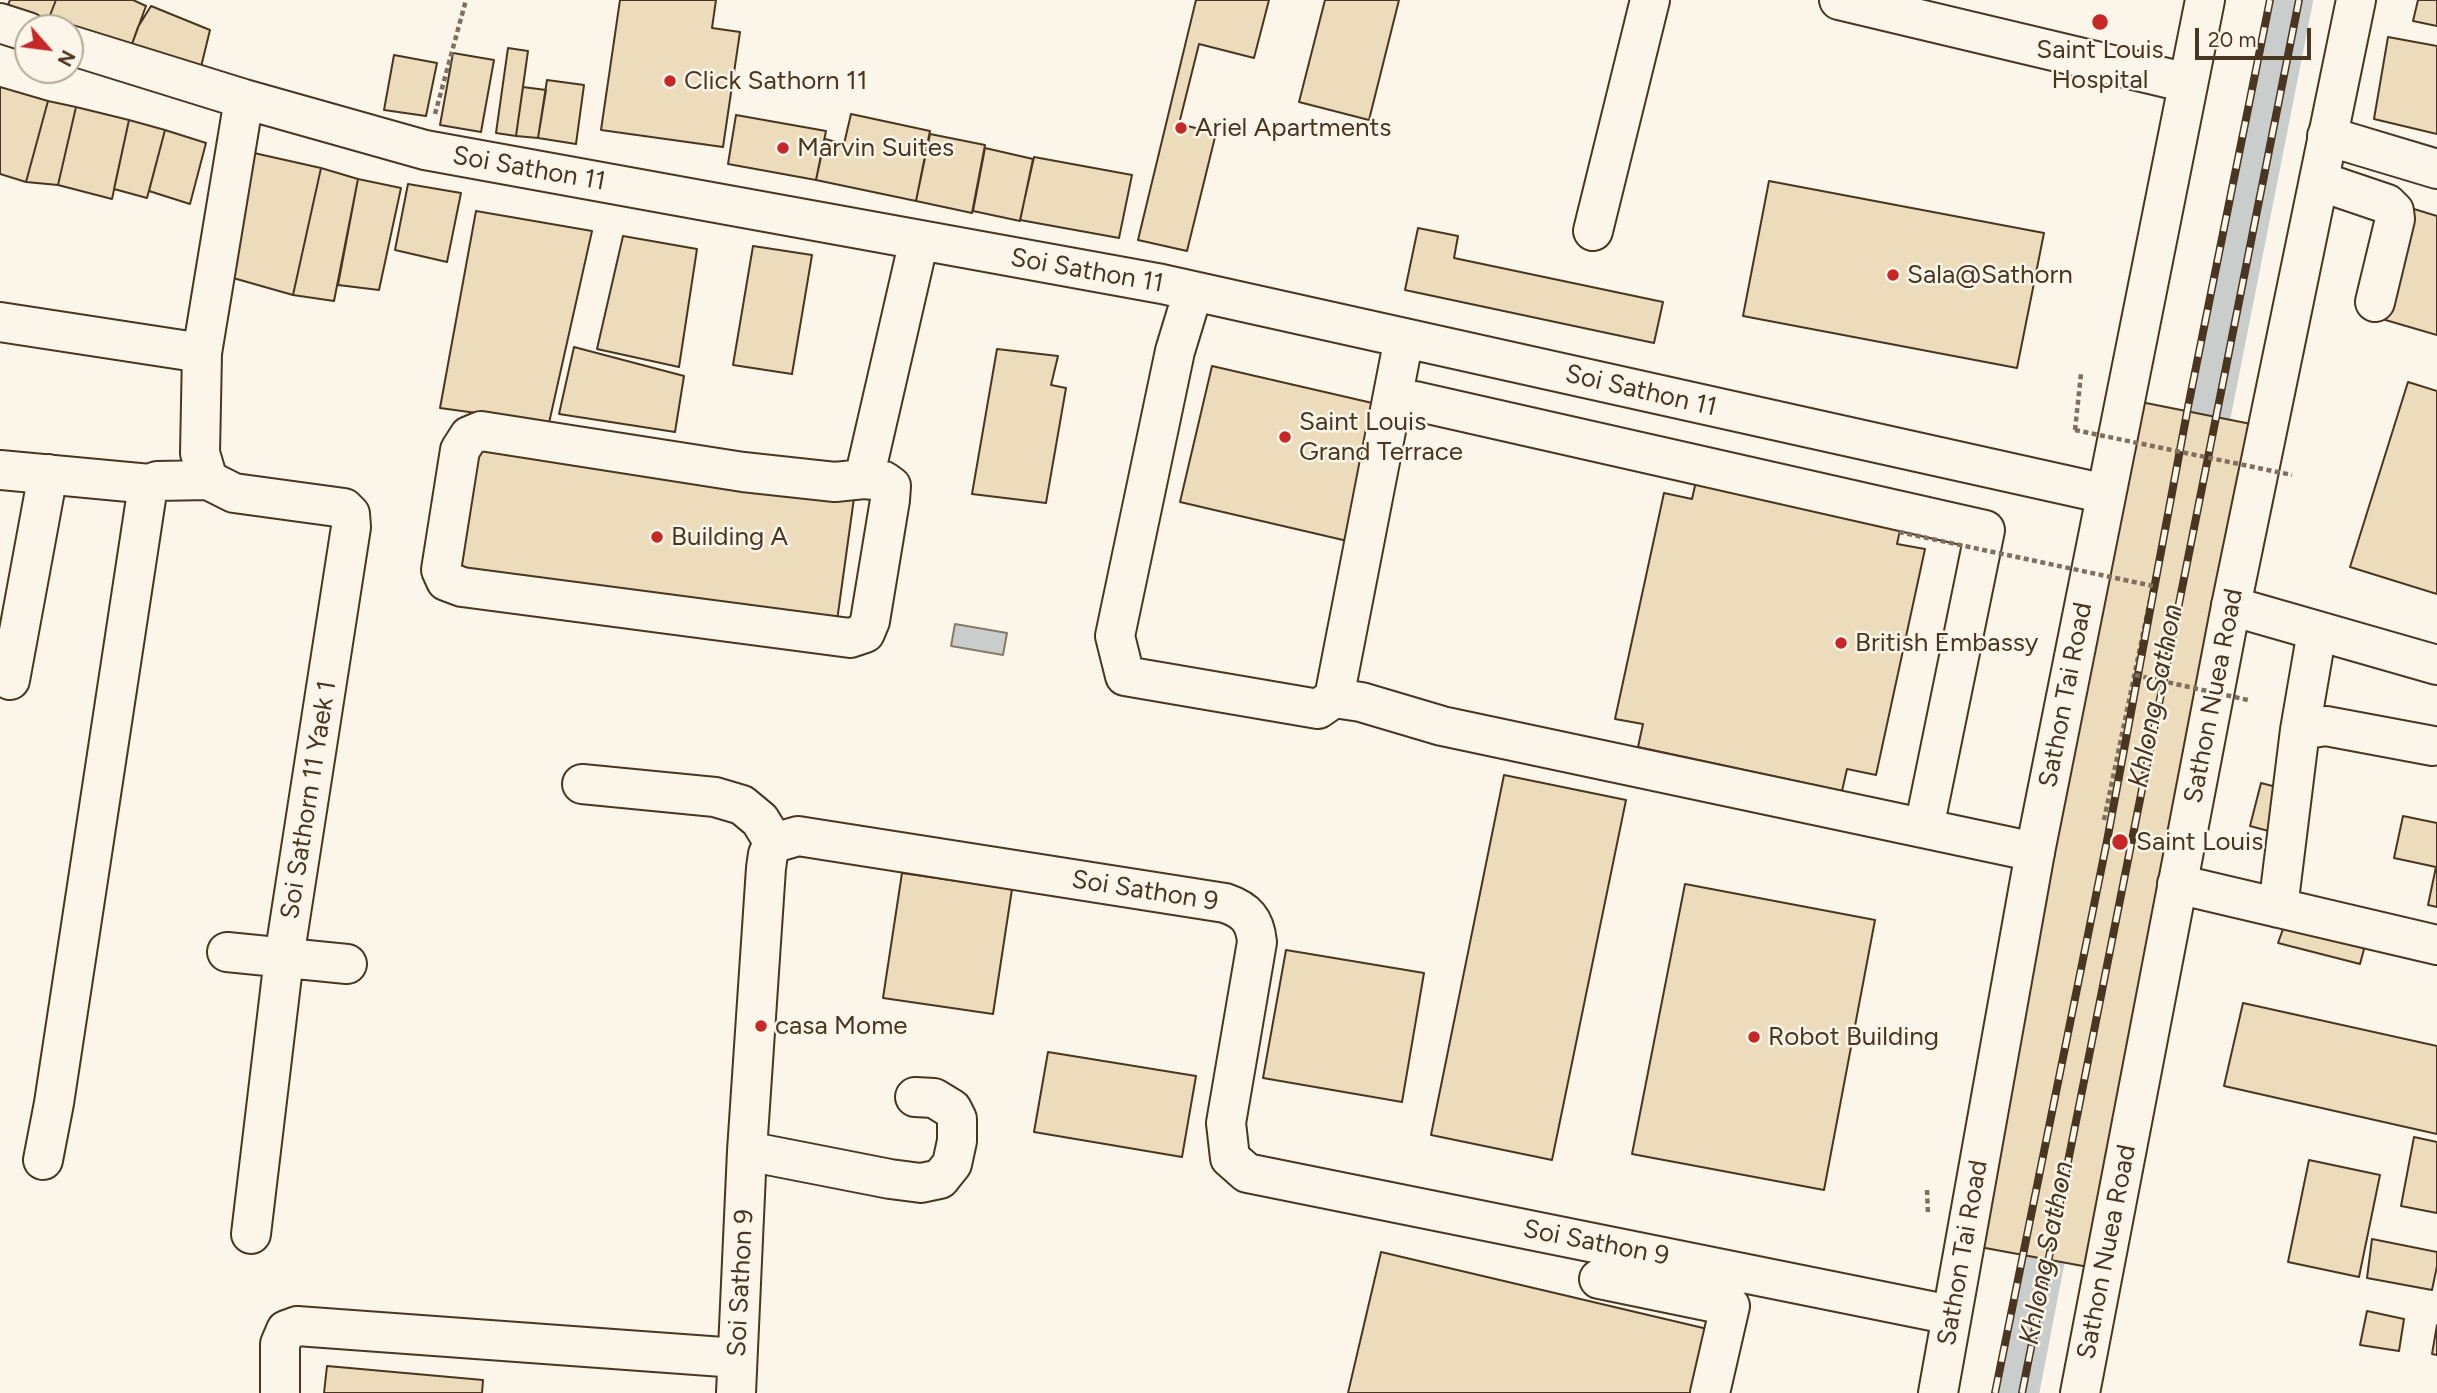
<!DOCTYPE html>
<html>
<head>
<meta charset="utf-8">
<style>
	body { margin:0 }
	#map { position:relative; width:2437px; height:1393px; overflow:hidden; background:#fbf6e9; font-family:Figtree,sans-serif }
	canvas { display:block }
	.north { position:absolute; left:14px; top:14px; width:70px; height:70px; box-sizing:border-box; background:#fbf6e9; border:2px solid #b4a999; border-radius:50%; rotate:118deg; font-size:19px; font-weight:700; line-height:28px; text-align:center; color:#4a3520 }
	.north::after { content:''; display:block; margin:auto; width:24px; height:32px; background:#c62828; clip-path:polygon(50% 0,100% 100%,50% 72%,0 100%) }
	.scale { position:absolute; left:2195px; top:28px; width:116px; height:32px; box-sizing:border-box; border:4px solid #4a3520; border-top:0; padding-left:9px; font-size:21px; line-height:24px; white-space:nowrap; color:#4a3520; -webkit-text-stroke:5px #fbf6e9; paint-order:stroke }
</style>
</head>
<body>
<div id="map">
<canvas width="2437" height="1393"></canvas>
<div class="north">N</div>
<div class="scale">20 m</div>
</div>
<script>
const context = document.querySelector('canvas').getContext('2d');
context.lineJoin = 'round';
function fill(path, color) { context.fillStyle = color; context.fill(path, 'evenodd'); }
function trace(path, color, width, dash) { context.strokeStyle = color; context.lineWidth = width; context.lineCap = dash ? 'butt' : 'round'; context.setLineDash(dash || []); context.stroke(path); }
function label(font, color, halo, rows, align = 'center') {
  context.font = font + ' Figtree,sans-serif'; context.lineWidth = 5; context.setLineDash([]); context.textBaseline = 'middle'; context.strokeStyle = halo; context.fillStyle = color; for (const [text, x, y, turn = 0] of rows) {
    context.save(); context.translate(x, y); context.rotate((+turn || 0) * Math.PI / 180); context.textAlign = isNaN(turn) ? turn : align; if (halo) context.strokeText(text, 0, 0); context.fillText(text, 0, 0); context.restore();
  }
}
const water = new Path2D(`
	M 955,624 L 1007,633 L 1003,655 L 951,646 Z`);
fill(water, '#c9cecd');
trace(water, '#887966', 2);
trace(new Path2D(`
	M 2200,469 L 2293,0
	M 2019,1393 L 2055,1207`), '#c9cecd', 40);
const building = new Path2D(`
	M 10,0 L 56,0 L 45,28 L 4,14 Z
	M 56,0 L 133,0 L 146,6 L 128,55 L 70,28 L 45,28 Z
	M 620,0 L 716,0 L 712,28 L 740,32 L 723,147 L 601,130 Z
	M 1196,0 L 1269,0 L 1254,58 L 1199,44 L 1179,124 L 1216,133 L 1187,251 L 1138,240 Z
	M 1325,0 L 1399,0 L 1369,120 L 1299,102 Z
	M 2418,0 L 2437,0 L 2437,26 L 2413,21 Z
	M 151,6 L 210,30 L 199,75 L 128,55 L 138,27 Z
	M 2388,37 L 2437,46 L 2437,134 L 2374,119 Z
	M 508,48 L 528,51 L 516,136 L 496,133 Z
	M 453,53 L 494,60 L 481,132 L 440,125 Z
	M 394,55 L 437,63 L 426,116 L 384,110 Z
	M 547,80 L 584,85 L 576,144 L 538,138 Z
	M 0,87 L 48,101 L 26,182 L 0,174 Z
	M 523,87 L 546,90 L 538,138 L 516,136 Z
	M 48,101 L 76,107 L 58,185 L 26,182 Z
	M 76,107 L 129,120 L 112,199 L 58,185 Z
	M 851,114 L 930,131 L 916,201 L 816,180 L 825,139 L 844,144 Z
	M 736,115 L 826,131 L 816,180 L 728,164 Z
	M 129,120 L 165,130 L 147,198 L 114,189 Z
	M 165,130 L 206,143 L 190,204 L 149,191 Z
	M 930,134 L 985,145 L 972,213 L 916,201 Z
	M 985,148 L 1033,159 L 1020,221 L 973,211 Z
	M 245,151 L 321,168 L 293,295 L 219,274 Z
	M 1034,157 L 1132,175 L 1119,238 L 1020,220 Z
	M 321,168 L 358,179 L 334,301 L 293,295 Z
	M 358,179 L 401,188 L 379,290 L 338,285 Z
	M 1769,181 L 2044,233 L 2017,368 L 1743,316 Z
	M 408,184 L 461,193 L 447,262 L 395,250 Z
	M 2414,209 L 2437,216 L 2437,335 L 2382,319 Z
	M 476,211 L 592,231 L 549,423 L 440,408 Z
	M 1418,228 L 1458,236 L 1454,258 L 1663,302 L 1654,343 L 1405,290 Z
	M 623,236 L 697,249 L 679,367 L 597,349 Z
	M 753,246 L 812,255 L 792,374 L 733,365 Z
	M 574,347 L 684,376 L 675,432 L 559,414 Z
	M 997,349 L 1058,356 L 1051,385 L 1066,388 L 1046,503 L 972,494 Z
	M 1212,366 L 1381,405 L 1356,543 L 1180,502 Z
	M 2408,382 L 2437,391 L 2437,594 L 2350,567 Z
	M 2121,398 L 2271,428 L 2110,1271 L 1958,1243 Z
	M 479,447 L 854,498 L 836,628 L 460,576 Z
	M 1697,477 L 1902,521 L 1897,544 L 1925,549 L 1876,775 L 1847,769 L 1842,791 L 1638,747 L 1643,724 L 1615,719 L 1664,493 L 1692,499 Z
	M 1504,775 L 1626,800 L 1552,1160 L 1431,1135 Z
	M 2261,783 L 2288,790 L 2276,833 L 2250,826 Z
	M 2403,816 L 2437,823 L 2437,907 L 2428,905 L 2436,867 L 2394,858 Z
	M 902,873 L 1012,889 L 993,1014 L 883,998 Z
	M 1685,884 L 1875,920 L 1824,1190 L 1632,1154 Z
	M 2287,918 L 2367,938 L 2360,964 L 2278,943 Z
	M 1286,950 L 1424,973 L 1402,1102 L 1263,1078 Z
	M 2243,1003 L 2437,1046 L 2437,1134 L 2224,1086 Z
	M 1048,1052 L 1196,1076 L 1182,1157 L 1034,1132 Z
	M 2414,1137 L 2437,1142 L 2437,1213 L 2401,1206 Z
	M 2309,1160 L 2380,1175 L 2359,1277 L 2288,1262 Z
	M 2372,1239 L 2437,1252 L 2437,1266 L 2432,1290 L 2367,1278 Z
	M 1381,1252 L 1716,1331 L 1701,1393 L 1348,1393 Z
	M 2367,1311 L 2404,1319 L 2399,1351 L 2360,1345 Z
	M 2437,1325 L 2437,1355 L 2432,1354 Z
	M 327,1366 L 483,1380 L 482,1393 L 324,1393 Z`);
fill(building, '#ecdcbc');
trace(building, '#4a3520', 2);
const minor = new Path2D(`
	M 1839,0 L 2188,83
	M 0,23 L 28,32
	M 70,45 L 244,99 L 425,150 L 1162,284 L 2106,494
	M 244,99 L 202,353 L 200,453 L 208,480 L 234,493 L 344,508 L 350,514 L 351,527 L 284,958 L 251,1234
	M 2327,136 L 2437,169
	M 2319,181 L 2387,204 L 2394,211 L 2395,219 L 2375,302
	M 1593,231 L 1650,0
	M 1193,292 L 1175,351 L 1115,636 L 1125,676 L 1318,709 L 1334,698 L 1404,338
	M 0,322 L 202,353
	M 1415,401 L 1985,530 L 1924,828
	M 481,431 L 743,472 L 835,482 L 864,479 L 884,481 L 891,486 L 890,500 L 870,621 L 865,633 L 850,638 L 462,587 L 446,581 L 441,570 L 460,450 L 469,436 Z
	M 0,470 L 150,484
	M 864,479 L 919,240
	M 2231,606 L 2437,665
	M 10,680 L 48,474
	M 1334,698 L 1361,702 L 1442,726 L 2035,852
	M 2300,730 L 2317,631
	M 582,784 L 715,797 L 742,805 L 760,820 L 774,843
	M 2177,884 L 2437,945
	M 2278,908 L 2300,730 L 2326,726 L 2433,746
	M 227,952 L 347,964
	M 747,1151 L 890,1179 L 921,1183 L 940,1179 L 952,1164 L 957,1141 L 957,1119 L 952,1109 L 934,1098 L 915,1097
	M 43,1160 L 54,1103 L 147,492 L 150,484 L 157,481 L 208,480
	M 1599,1279 L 1730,1306 L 1710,1393
	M 280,1393 L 280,1344 L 286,1330 L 297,1326 L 737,1358
	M 736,1393 L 747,1151 L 766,868 L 768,854 L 774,843 L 798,836 L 1225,903 C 1246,910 1255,920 1257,942 L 1226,1123 L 1230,1158 L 1247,1173 L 1951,1315`);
const major = new Path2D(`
	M 1938,1393 L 2035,852 L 2205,0
	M 2080,1393 L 2231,606 L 2356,0`);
trace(minor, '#4a3520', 42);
trace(major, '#4a3520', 42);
trace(new Path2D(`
	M 435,114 L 466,0
	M 2075,430 L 2081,374
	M 2104,820 L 2181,452
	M 1927,1190 L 1928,1214`), '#7f6f5c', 4.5, [5, 3.5]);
trace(minor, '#fbf6e9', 38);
trace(major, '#fbf6e9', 38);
const rail = new Path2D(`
	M 1995,1393 L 2107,841 L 2188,407 L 2270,0
	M 2022,1393 L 2299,0`);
trace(rail, '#4a3520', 8);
trace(rail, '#fbf6e9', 5, [16]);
trace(new Path2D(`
	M 2075,430 L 2292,475
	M 1899,532 L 2153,586
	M 2135,675 L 2248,700`), '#7f6f5c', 4.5, [5, 3.5]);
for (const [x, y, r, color] of [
	[2100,22,9,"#c62828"],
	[670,81,7,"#c62828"],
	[1181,128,7,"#c62828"],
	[783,148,7,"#c62828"],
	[1893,275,7,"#c62828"],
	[1285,437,7,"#c62828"],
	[657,537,7,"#c62828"],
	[1841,643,7,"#c62828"],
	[2120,842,9,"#c62828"],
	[761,1026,7,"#c62828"],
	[1754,1037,7,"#c62828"]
]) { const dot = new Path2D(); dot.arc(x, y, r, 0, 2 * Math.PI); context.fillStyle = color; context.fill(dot); trace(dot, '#fbf6e9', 2.5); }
label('26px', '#4a3520', '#fbf6e9', [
	["Saint Louis",2100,50,"center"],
	["Hospital",2100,80,"center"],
	["Click Sathorn 11",684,81],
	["Ariel Apartments",1195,128],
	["Marvin Suites",797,148],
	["Sala@Sathorn",1907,275],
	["Saint Louis",1299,422],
	["Grand Terrace",1299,452],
	["Building A",671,537],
	["British Embassy",1855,643],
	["Saint Louis",2136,842],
	["casa Mome",775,1026],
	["Robot Building",1768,1037]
], 'left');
label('26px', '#4a3520', '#fbf6e9', [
	["Soi Sathon 11",529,169,10],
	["Soi Sathon 11",1087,271,10],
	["Soi Sathon 11",1641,391,13],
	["Sathon Tai Road",2066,695,-79],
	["Sathon Nuea Road",2214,696,-79],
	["Soi Sathorn 11 Yaek 1",309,800,-81],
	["Soi Sathon 9",1145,891,9],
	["Soi Sathon 9",1596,1243,11],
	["Sathon Nuea Road",2107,1252,-79],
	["Sathon Tai Road",1963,1253,-80],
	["Soi Sathon 9",741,1283,-87]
]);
label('italic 28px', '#4a3520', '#fbf6e9', [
	["Khlong Sathon",2156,696,-79],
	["Khlong Sathon",2047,1253,-79]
]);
</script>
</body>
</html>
